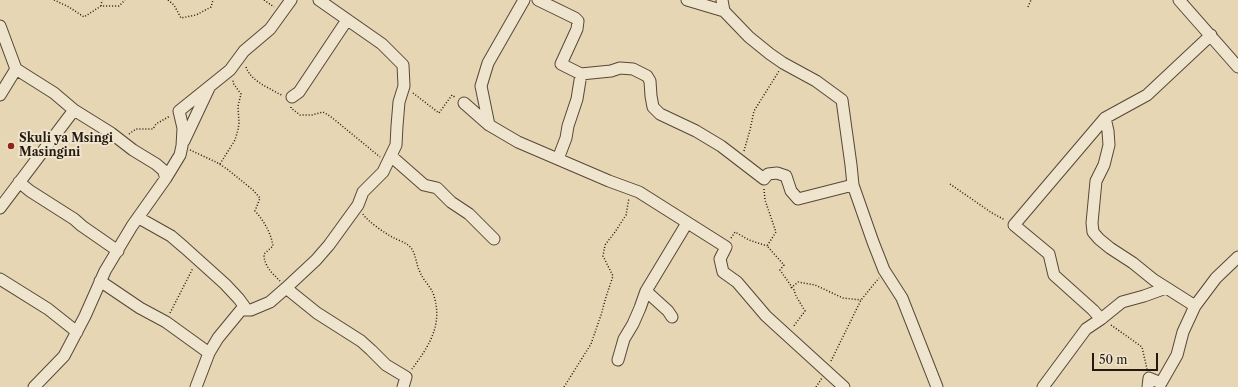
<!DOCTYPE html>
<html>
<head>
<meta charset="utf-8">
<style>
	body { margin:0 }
	#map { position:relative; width:1238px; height:387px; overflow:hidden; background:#e7d6b4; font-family:"Libre Caslon Text",serif }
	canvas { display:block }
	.scale { position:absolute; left:1092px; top:353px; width:66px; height:18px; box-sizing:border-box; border:2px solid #24190f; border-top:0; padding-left:5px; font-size:12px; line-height:14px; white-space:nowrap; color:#24190f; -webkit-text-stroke:3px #efe4ce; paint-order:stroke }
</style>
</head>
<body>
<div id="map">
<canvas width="1238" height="387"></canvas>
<div class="scale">50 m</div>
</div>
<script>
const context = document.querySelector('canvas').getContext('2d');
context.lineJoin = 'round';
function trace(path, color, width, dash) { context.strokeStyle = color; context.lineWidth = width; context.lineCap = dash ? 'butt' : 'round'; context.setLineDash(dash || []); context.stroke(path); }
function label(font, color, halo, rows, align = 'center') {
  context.font = font + ' "Libre Caslon Text",serif'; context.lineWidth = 4; context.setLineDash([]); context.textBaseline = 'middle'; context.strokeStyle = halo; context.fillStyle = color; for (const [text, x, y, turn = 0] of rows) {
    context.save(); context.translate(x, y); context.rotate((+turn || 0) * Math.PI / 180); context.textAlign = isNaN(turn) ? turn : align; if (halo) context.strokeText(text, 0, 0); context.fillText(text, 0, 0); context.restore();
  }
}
const street = new Path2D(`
	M 538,0 L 575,18 L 578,21 L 577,29 L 561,64 L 581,74 L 577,99 L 568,126 L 566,138 L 558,159
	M 687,0 L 724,11
	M 722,0 L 724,11 L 749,37 L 770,54 L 783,63 L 816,81 L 842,100 L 851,165 L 853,185 L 873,242 L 884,270 L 902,298 L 937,387
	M 1179,0 L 1238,67
	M 0,26 L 16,69 L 54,93 L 74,110 L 111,133 L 133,150 L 156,164 L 163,170 L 166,178
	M 581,74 L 611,71 L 620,68 L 633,69 L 647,76 L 650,81 L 651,96 L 653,107 L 660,114 L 696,131 L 721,146 L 764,179 L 768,174 L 777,173 L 786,176 L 791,191 L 798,199 L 853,185
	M 0,95 L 16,69
	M 292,97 L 299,92 L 347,20
	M 464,103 L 489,125 L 518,142 L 609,181 L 639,192 L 726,247 L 720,259 L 723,272 L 737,282 L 766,316 L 844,387
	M 1105,118 L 1108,131 L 1109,145 L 1104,165 L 1096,181 L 1092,223 L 1093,232 L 1099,239 L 1110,248 L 1133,263 L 1154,280 L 1195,306
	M 489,125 L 481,86 L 488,63 L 524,0
	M 184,141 L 209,88
	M 391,156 L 424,185 L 437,188 L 451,202 L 469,214 L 494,239
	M 19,182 L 30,191 L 74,219 L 82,226 L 118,251
	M 0,208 L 74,110
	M 139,218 L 171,236 L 185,248 L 225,284 L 239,299 L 247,310
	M 0,279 L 48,309 L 77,332
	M 100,281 L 140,308 L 166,322 L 209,353
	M 286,288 L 317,313 L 361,341 L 371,350 L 386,365 L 406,377 L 403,387
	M 646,291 L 668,311 L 672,317
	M 1101,319 L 1122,302 L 1144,296 L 1166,288
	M 618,360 L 624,339 L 633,324 L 640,308 L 646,291 L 687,223
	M 34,387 L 64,356 L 85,316 L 105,271 L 132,226 L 166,178 L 180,155 L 182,146 L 183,128 L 179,111 L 230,70 L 244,51 L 270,29 L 291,0
	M 196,387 L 209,353 L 218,338 L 241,310 L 251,310 L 270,302 L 286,288 L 316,260 L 329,245 L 358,205 L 363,192 L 383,172 L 396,145 L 397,126 L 399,102 L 404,86 L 403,65 L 382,44 L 319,0
	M 1043,387 L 1086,329 L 1101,319 L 1093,310 L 1054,275 L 1049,254 L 1014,225 L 1105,118 L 1147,95 L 1211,35
	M 1148,387 L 1149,378 L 1161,383 L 1177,355 L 1183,332 L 1195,306 L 1216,278 L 1238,257`);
trace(street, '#554838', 13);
trace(new Path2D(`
	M 54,0 L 69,7 L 84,17 L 101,6 L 119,6 L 125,0
	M 168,0 L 174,5 L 181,18 L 196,15 L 211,7 L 213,0
	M 264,0 L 274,7
	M 101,6 L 102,0
	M 1028,7 L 1031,0
	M 246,67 C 251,81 266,86 279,94 L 282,95
	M 413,93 L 439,113 L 452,95 L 456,98
	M 291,107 L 291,108 L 300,115 L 312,115 L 323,112 L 330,116 L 380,157
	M 129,134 L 136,129 L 153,129 L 156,124 L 170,116
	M 190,150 L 216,162 L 227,169 L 253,190 L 260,198 L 255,211 C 264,221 271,233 273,246 L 264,254 C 264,266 272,273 280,281
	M 744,151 L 750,130 L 754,111 L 779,71
	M 220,164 L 235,140 L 238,130 L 239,123 L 238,106 L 241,94 L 233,83 L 233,80
	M 950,184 L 992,213 L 1005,220
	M 764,189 L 765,200 L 776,232 L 767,246 L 784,265 L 780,270 L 794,290 L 796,296 L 805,311 L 793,327
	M 363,214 C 367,221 386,234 394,238 C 398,240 404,242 408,245 C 417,252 415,263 420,272 C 423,280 430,286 433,293 C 444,324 429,346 412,369
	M 731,238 L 735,232 L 749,240 L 767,246
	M 791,288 L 798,282 L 815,285 L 843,298 L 861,300
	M 170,313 L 193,268
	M 1111,325 L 1142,347 L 1147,369
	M 831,361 L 861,300 L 879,278
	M 564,387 L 591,344 L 601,315 L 606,297 L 613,276 L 603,256 L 605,245 L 615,232 L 626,215 L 629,198
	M 816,387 L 822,378`), '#24190f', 1.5, [1, 2]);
trace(street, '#efe4ce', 11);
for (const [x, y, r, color] of [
	[11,146,4,"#8f2418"]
]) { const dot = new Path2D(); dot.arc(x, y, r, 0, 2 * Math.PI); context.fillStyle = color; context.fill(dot); trace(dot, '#efe4ce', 1.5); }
label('bold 12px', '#24190f', '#efe4ce', [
	["Skuli ya Msingi",19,139],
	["Masingini",19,153]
], 'left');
</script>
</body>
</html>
